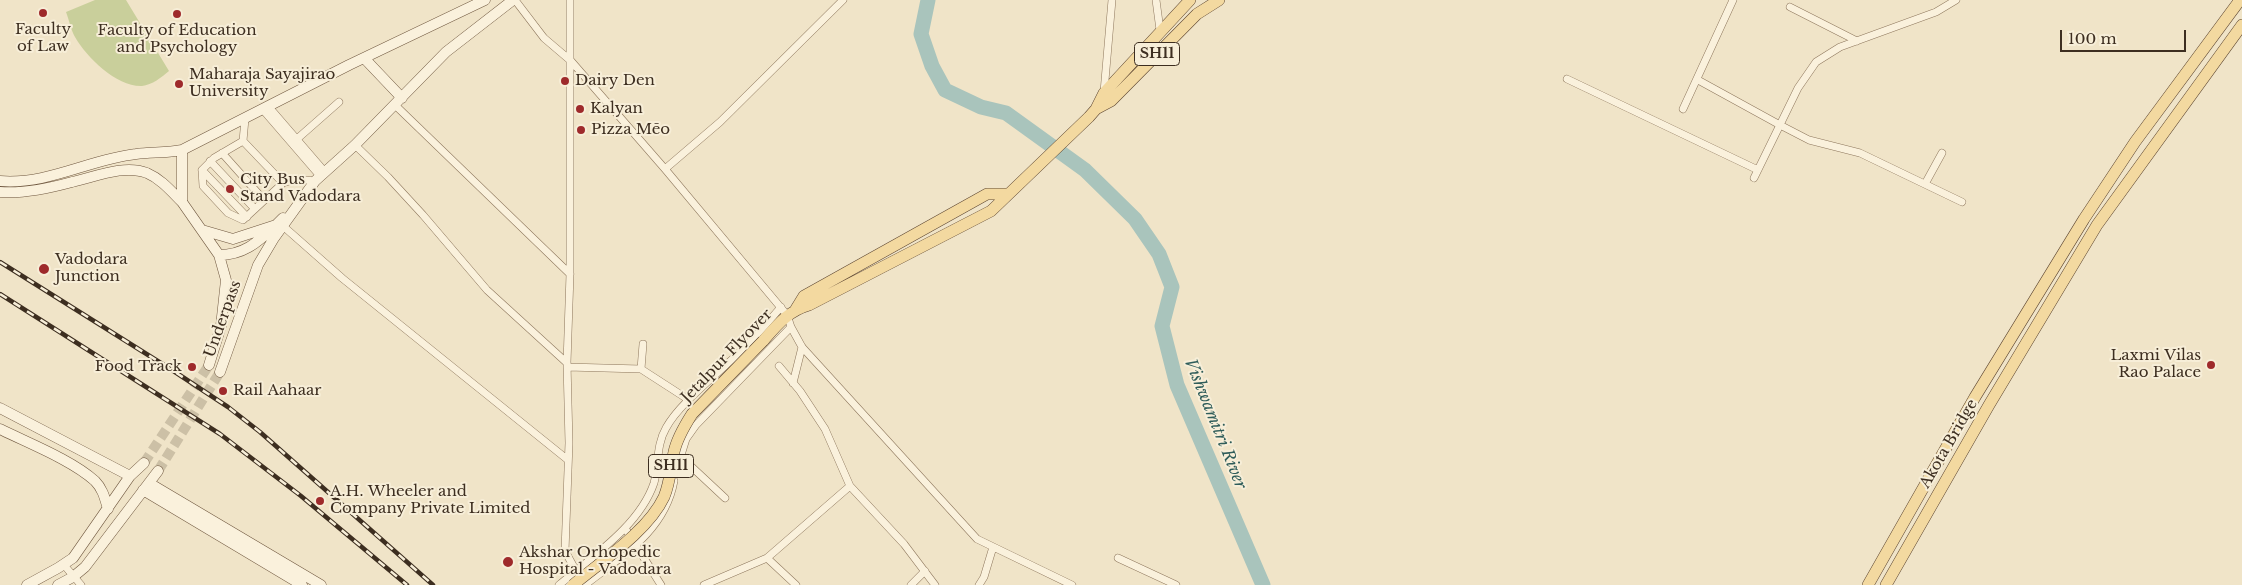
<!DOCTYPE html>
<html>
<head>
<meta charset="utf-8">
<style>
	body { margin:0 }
	#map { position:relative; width:2242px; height:585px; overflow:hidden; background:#f0e4c8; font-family:"Libre Baskerville",serif }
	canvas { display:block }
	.scale { position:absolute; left:2060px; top:30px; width:126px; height:22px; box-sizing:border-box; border:2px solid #3d2e20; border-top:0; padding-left:6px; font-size:15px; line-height:18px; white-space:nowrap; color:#3d2e20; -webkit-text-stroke:4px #f7eed8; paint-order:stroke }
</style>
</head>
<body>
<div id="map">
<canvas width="2242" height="585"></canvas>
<div class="scale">100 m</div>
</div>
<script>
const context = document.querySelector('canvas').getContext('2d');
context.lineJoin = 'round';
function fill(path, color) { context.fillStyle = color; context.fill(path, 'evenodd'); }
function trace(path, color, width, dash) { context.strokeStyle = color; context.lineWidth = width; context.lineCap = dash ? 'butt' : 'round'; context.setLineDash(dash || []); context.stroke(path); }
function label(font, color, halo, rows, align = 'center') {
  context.font = font + ' "Libre Baskerville",serif'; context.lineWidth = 4; context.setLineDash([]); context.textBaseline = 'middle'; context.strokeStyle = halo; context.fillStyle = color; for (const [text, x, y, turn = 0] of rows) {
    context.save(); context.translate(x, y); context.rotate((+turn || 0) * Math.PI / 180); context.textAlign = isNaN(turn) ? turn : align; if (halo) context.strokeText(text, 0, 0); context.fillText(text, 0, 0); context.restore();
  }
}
fill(new Path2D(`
	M 95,0 L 126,0 L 169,71 C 162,77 152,85 142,86 C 117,87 87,58 75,37 C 71,30 69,20 66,12 Z`), '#c9cf9b');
trace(new Path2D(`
	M 928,0 L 921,34 L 932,66 L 945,90 L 981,107 L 1006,113 L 1085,170 L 1135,219 L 1159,254 L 1172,287 L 1162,326 L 1177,385 L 1263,585`), '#a9c4bc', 15);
trace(new Path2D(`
	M 144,463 L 209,365
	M 158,471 L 220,372`), '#ccc0a6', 10, [10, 5]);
const street = new Path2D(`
	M 515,0 L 544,38 L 571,61 L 665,169 L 787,315 L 791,327 L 802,347 L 977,539 L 1072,585
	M 570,0 L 570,274 L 567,363 L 569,443 L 565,551 L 576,571
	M 1156,0 L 1160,30
	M 1790,7 L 1857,41
	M 1567,79 L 1758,170
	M 1698,80 L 1780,125 L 1809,140 L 1860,153 L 1962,202
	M 1104,92 L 1112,0
	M 395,105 L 570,274
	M 269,107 L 325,172
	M 1683,109 L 1733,0
	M 263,110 L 320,176
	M 245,119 L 243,141 L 214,158 L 202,170 L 203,186 L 228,213 L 243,220 L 283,183 L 296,179 L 315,181
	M 297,139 L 339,102
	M 243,141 L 283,183
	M 355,145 L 388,177 L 423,215 L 487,290 L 567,363
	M 222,153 L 264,200
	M 210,161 L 255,209
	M 665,169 L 720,122 L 843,0
	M 202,170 L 247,217
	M 1754,178 L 1798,88 L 1816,62 L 1840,47 L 1936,12 L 1956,0
	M 1925,184 L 1942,153
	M 283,226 L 342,278 L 568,460
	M 779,366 L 800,391 L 825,429 L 850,486 L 767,558 L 796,585
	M 567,367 L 641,369 L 689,400
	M 641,369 L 643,344
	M 793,383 L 802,347
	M 680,456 L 725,498
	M 676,471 L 686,439 L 696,425 L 791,327
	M 850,486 L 904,544 L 935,585
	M 625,528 L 661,585
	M 1118,558 L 1176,585
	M 64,565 L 81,585
	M 559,585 C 592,557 640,525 654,483 C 659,465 656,445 666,428 C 678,406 708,382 726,365 C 746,347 764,327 781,307
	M 585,585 C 622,556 665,531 674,481
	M 704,585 L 767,558
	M 911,585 L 925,571
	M 979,585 L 984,577 L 993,547`);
const secondary = new Path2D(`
	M 364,58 L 402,98
	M 182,150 L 182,202 L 219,255 L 226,280 L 221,326 L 209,365
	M 0,181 C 48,185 90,159 136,154 C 151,152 167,153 182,150 L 349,65 L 485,0
	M 0,192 C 23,194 50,188 72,182 C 95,177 124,164 147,173 C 161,179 171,191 182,202
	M 202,230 L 233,239 L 276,225 L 283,218
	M 219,255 C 243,255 257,243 274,227
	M 220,372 L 258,265 L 274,238 L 315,181 L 355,145 L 446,52 L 513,0
	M 0,408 L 130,476
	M 0,429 C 28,443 72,460 95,481 C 103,489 105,499 108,509
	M 149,483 L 321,585
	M 143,490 L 302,585
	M 27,585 L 58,568 L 73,558 L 130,476 L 144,463
	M 58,585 L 73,577 L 85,567 L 158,471`);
const primary = new Path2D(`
	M 1096,109 L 1111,101 L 1197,14 L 1219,0
	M 796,309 L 804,296 L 987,194 L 1007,194
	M 763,341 C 777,325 788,311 809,305 L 991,211 L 1089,117 L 1096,109 L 1104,93 L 1190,0
	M 1868,585 L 1975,397 L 2084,219 L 2135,142 L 2240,0
	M 1886,585 L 1989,405 L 2097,225 L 2242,25`);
trace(street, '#8d765c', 8);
trace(secondary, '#6f573f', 11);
trace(primary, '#5b4430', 12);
trace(street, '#faf1dc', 7);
trace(secondary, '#faf1dc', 10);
trace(primary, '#f3d9a0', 11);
const rail = new Path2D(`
	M 0,262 L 172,370 L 228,407 L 260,432 L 433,585
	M 0,294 L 220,434 L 301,496 L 407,585`);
trace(rail, '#3d2e20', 4.5);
trace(rail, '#f7eed8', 2.5, [8]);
const primaryBridge = new Path2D(`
	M 573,585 C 602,561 648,531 664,497 C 670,483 671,466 674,452 C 677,438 685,425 692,414 L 763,341`);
trace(primaryBridge, '#5b4430', 12, []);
trace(primaryBridge, '#f3d9a0', 11);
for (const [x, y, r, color] of [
	[43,13,5,"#9e2a2b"],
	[177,14,5,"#9e2a2b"],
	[565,81,5,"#9e2a2b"],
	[179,84,5,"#9e2a2b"],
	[580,109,5,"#9e2a2b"],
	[581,130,5,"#9e2a2b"],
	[230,189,5,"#9e2a2b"],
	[44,269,6,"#9e2a2b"],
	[2211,365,5,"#9e2a2b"],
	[192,367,5,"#9e2a2b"],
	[223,391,5,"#9e2a2b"],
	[320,501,5,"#9e2a2b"],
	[508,562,6,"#9e2a2b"]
]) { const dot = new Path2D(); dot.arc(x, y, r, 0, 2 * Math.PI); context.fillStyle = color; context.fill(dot); trace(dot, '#f7eed8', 2); }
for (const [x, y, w] of [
	[1157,54,45],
	[671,466,45]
]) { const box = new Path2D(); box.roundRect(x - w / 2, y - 11.5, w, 23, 4); context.fillStyle = '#f7eed8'; context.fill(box); trace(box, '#3d2e20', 1); }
label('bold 14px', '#3d2e20', null, [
	["SH11",1157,54],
	["SH11",671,466]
]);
label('15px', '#3d2e20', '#f7eed8', [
	["Faculty",43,30,"center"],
	["of Law",43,47,"center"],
	["Faculty of Education",177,31,"center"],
	["and Psychology",177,48,"center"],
	["Maharaja Sayajirao",189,75],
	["University",189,92],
	["Dairy Den",575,81],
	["Kalyan",590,109],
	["Pizza Mēo",591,130],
	["City Bus",240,180],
	["Stand Vadodara",240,197],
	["Vadodara",55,260],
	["Junction",55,277],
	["Laxmi Vilas",2201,356,"right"],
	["Rao Palace",2201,373,"right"],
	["Food Track",182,367,"right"],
	["Rail Aahaar",233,391],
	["A.H. Wheeler and",330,492],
	["Company Private Limited",330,509],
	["Akshar Orhopedic",519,553],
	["Hospital - Vadodara",519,570]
], 'left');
label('15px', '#3d2e20', '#f7eed8', [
	["Underpass",223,319,-70],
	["Jetalpur Flyover",727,356,-46],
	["Akota Bridge",1949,444,-60]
]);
label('italic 16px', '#2f5d5a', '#f7eed8', [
	["Vishwamitri River",1215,424,68]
]);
</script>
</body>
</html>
